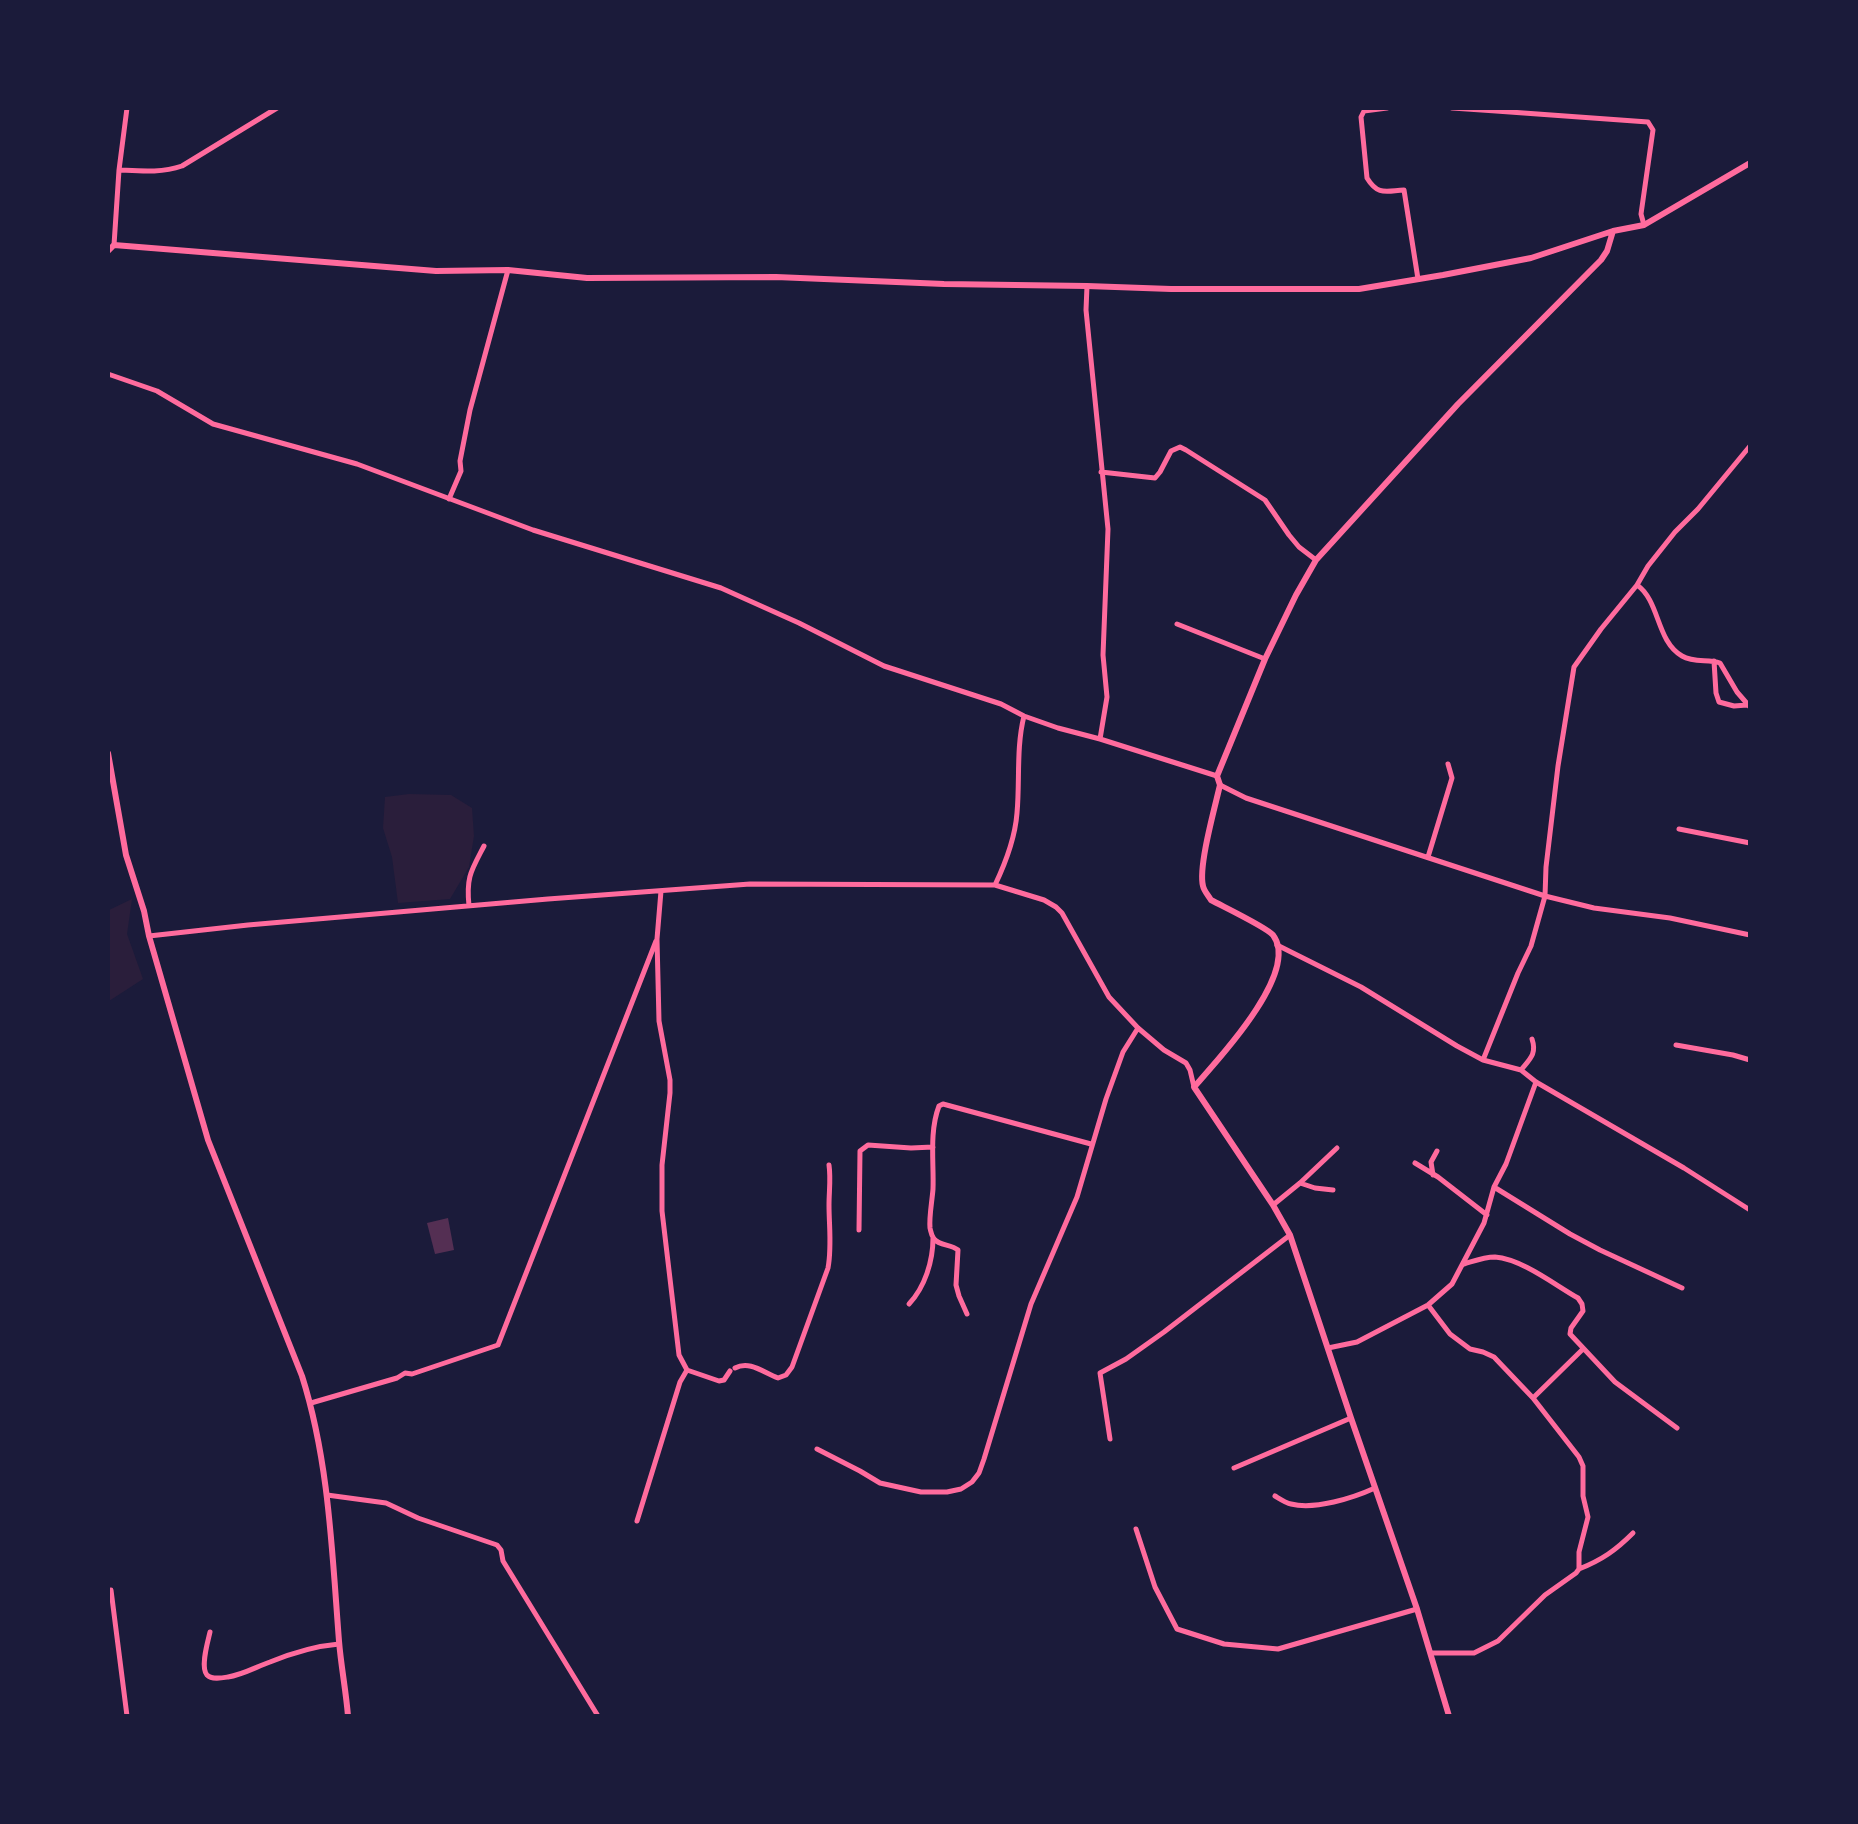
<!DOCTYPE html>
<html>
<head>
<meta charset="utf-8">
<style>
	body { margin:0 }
	#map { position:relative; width:1858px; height:1824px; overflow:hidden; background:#1b1b3a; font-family:Figtree,sans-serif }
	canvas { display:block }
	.frame { position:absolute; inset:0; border:110px solid #1b1b3a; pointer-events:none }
</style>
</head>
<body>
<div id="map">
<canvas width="1858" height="1824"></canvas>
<div class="frame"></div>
</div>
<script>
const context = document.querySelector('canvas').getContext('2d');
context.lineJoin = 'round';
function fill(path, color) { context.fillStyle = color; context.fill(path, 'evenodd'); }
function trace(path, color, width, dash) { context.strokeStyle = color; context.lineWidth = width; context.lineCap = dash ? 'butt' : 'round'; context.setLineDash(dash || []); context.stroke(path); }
fill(new Path2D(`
	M 409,794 L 451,795 L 472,808 L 474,836 L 469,867 L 450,899 L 398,903 L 392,857 L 383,828 L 385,797 Z
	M 132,899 L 127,934 L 143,979 L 109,1001 L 109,910 Z`), '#2a1e3b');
fill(new Path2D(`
	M 448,1218 L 454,1250 L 435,1254 L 427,1223 Z`), '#542f53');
trace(new Path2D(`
	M 1387,108 L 1364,111 L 1361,117 L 1367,178 C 1378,196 1386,191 1404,190 L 1418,279
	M 1452,108 L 1496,111
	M 1495,108 L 1496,111 L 1648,122 L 1653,130 L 1641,214 L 1644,225
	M 119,170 C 141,171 161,173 182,166 L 277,108
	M 114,245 L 119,170 L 127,108
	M 1087,286 L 1086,310 L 1108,529 L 1103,655 L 1107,697 L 1100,739
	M 108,374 L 157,391 L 213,424 L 357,464 L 533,530 L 721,588 L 799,623 L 884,666 L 1001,704 L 1024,716 L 1058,728 L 1100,739 L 1217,776
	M 1101,472 L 1155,478 L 1160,472 L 1171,451 L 1180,447 L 1186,450 L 1265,500 L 1289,535 L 1299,547 L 1316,560
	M 449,499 L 461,471 L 460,461 L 470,410 L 508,270
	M 1637,585 C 1660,601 1656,641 1682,656 C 1694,663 1708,659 1720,663 L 1737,692 L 1750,707
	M 1177,624 L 1265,659
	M 1714,661 L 1716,693 L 1719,702 L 1734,706 L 1747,705
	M 1220,785 L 1246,798 L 1545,896 L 1594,908 L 1670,918 L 1750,935
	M 1679,829 L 1750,843
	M 1428,857 L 1452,778 L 1448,764
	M 995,885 C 1006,862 1015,839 1017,813 C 1020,781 1016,748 1024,716
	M 469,906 C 466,877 471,871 484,846
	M 149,936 L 248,925 L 548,899 L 750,884 L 995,885 L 1044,900 L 1056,907 L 1062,913 L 1109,997 L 1138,1028 L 1164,1050 L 1186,1063 L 1190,1070 L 1194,1087
	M 1277,945 L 1361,987 L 1457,1046 L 1483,1060 L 1521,1070 L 1536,1082 L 1684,1168 L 1750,1210
	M 1676,1045 L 1733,1055 L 1750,1060
	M 1483,1060 L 1518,973 L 1531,946 L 1545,896 L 1546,867 L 1558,766 L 1574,667 L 1601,629 L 1637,585 L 1648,566 L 1675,532 L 1698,509 L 1750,446
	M 1521,1070 C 1530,1059 1537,1054 1532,1039
	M 1415,1163 L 1438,1177 L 1487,1215
	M 1433,1175 L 1431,1162 L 1437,1151
	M 1300,1183 L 1315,1188 L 1333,1190
	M 1494,1187 L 1570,1234 L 1600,1250 L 1682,1288
	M 1273,1205 L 1300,1183 L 1337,1148
	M 859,1230 L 860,1151 L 868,1145 L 911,1148 L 933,1147
	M 1464,1264 C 1474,1261 1484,1257 1495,1257 C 1522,1259 1555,1285 1578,1298 L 1582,1304 L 1583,1311 L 1571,1328 L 1570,1334 L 1615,1382 L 1677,1428
	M 909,1304 C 925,1287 933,1261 933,1238
	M 1428,1305 L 1450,1334 L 1470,1349 L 1483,1352 L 1494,1357 L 1533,1398 L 1579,1457 L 1583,1466 L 1583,1496 L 1588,1517 L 1579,1552 L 1579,1569 L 1576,1573 L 1545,1595 L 1498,1641 L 1474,1653 L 1431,1653
	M 967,1314 L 959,1296 L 956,1285 L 958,1250 C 951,1244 940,1246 934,1239 C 931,1235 931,1232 930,1228 C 929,1216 932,1202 933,1189 C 934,1163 929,1132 939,1106 L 943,1104 L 1091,1144
	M 1328,1348 L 1357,1342 L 1428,1305 L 1452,1284 L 1484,1223 L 1494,1187 L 1506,1164 L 1536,1082
	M 735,1368 C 750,1360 764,1373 778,1378 L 786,1375 L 792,1367 L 828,1268 C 832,1247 829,1226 829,1205 C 829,1191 831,1179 829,1165
	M 687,1370 L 719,1381 L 724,1380 L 730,1371
	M 1533,1398 L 1583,1349
	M 311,1403 L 397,1378 L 405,1373 L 412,1374 L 498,1345 L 656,941
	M 1110,1439 L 1100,1373 L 1126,1359 L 1164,1332 L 1290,1235
	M 817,1449 L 860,1471 L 880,1483 L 921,1492 L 947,1492 L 961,1489 L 972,1482 L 979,1473 L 984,1459 L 1031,1304 L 1077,1197 L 1106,1099 L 1123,1052 L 1138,1028
	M 1234,1468 L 1351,1418
	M 327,1495 L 386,1503 L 418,1518 L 497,1545 L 501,1550 L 503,1561 L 598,1716
	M 1275,1496 C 1280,1499 1286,1503 1291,1504 C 1315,1510 1353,1498 1375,1488
	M 637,1521 L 680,1382 L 687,1370 L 679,1355 L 662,1211 L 662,1165 L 670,1093 L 670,1080 L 659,1021 L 657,939 L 661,891
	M 1136,1529 L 1155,1587 L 1177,1629 L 1224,1644 L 1278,1649 L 1417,1609
	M 1579,1569 C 1602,1560 1616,1550 1633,1533
	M 111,1590 L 127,1716
	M 210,1632 C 208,1641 200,1667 207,1675 C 212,1680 222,1678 228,1677 C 242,1675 256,1667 270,1662 C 292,1653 316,1646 339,1644`), '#ff6b9d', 5);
trace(new Path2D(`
	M 108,251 L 114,245 L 436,271 L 508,270 L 587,278 L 776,277 L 944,284 L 1087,286 L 1171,289 L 1359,289 L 1443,275 L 1531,258 L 1613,231
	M 108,753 L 126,855 L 144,911 L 149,936 L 208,1140 L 302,1376 C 329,1461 332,1552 339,1641 C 341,1666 346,1691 348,1716
	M 1449,1716 L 1417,1609 L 1351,1418 L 1290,1235 L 1273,1205 L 1194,1087 C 1217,1061 1301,972 1273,935 C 1266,927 1224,907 1211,900 C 1208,895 1204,891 1203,886 C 1198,867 1215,807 1220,785 L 1217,776 L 1265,659 L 1296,595 L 1316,560 L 1458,404 L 1601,260 L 1607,251 L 1613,231 L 1644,225 L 1750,163`), '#ff6b9d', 6);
</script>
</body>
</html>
